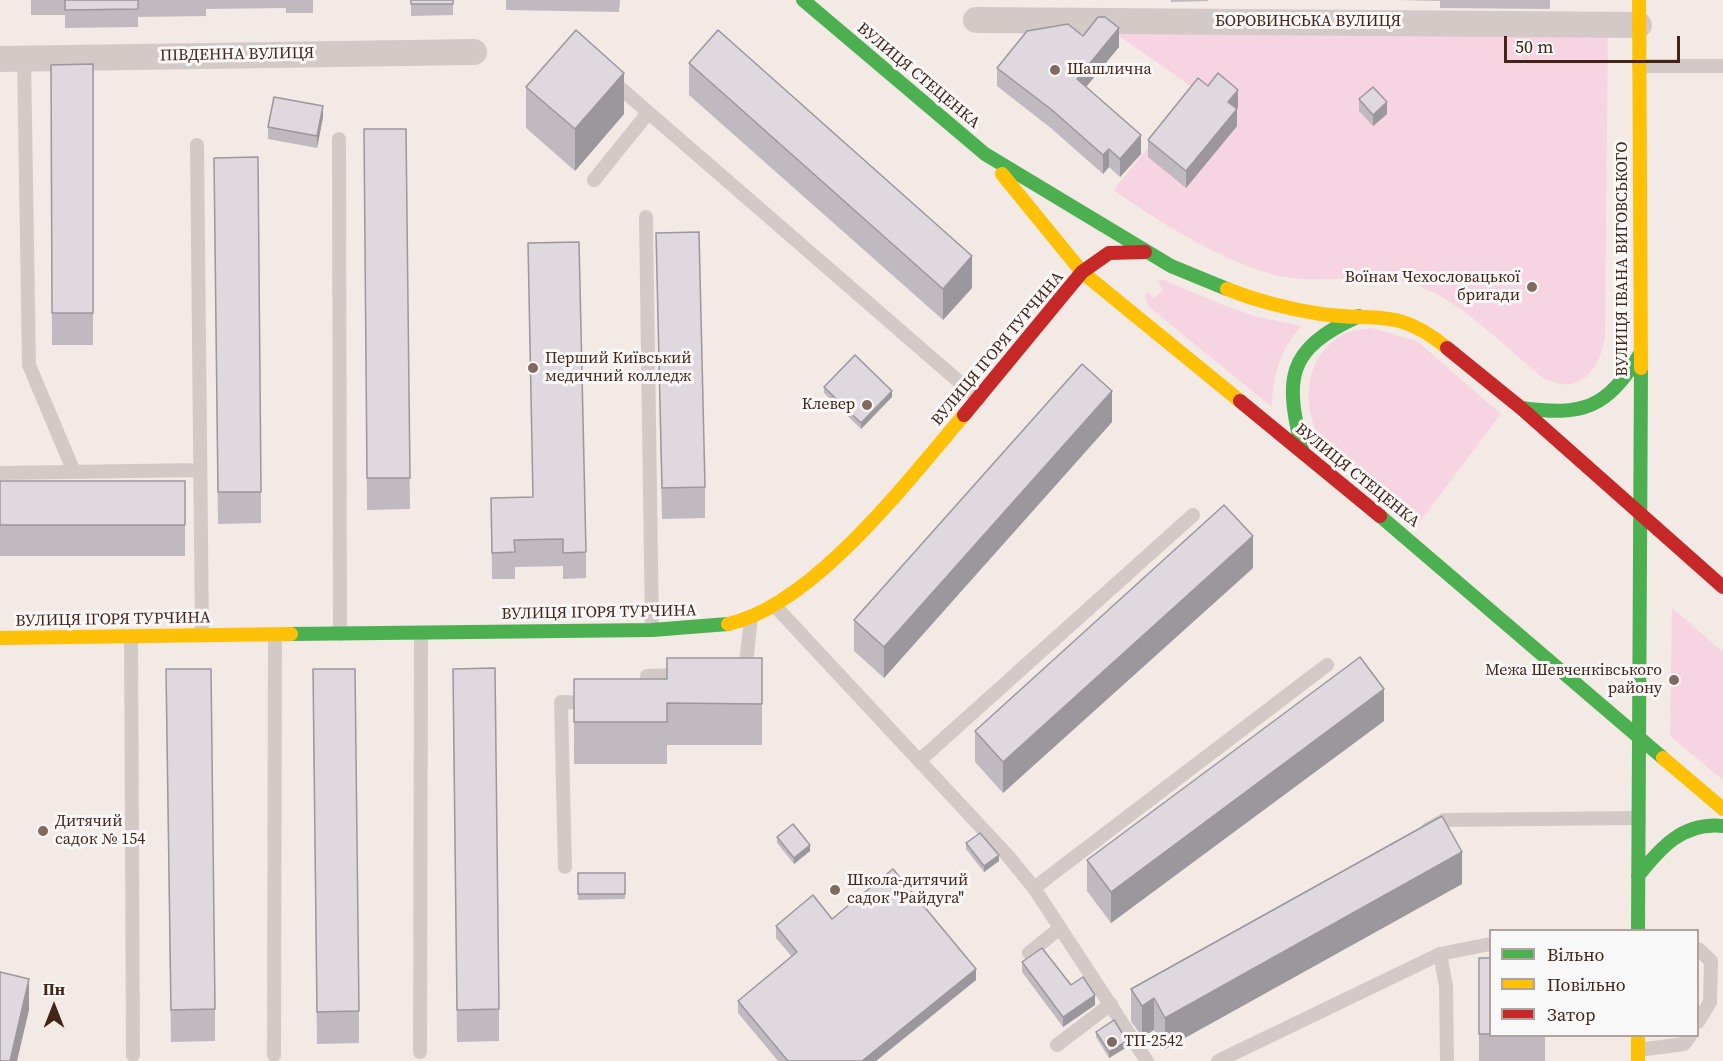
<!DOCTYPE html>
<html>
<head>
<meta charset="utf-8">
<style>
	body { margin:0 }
	#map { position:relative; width:1723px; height:1061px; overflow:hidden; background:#f3e9e5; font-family:"Source Serif 4",serif }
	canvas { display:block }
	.legend { position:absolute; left:1489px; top:929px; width:210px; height:108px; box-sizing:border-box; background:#f8f8f8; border:2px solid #b0a39e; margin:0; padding:8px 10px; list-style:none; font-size:18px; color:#442416 }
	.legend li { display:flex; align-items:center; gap:12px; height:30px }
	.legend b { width:30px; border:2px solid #b0a39e }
	.north { position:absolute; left:24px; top:977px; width:60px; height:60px; -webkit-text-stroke:4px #f8f8f8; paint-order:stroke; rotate:0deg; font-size:16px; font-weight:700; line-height:24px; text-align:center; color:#442416 }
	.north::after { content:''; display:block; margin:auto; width:21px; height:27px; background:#442416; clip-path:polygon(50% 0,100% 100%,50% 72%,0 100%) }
	.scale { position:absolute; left:1504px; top:36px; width:176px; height:27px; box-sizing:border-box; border:3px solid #442416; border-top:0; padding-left:8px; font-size:18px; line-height:21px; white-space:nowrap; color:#442416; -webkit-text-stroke:4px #f8f8f8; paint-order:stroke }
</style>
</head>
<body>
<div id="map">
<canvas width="1723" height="1061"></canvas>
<ul class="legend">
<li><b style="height:8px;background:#4caf50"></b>Вільно</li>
<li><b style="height:8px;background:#ffc107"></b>Повільно</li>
<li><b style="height:8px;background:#c62828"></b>Затор</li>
</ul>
<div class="north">Пн</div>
<div class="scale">50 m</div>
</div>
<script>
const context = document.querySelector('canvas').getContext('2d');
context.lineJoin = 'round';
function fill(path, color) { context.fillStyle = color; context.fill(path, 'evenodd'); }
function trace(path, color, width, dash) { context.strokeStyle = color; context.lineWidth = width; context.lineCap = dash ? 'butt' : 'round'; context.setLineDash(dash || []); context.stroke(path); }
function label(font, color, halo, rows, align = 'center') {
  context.font = font + ' "Source Serif 4",serif'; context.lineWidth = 6; context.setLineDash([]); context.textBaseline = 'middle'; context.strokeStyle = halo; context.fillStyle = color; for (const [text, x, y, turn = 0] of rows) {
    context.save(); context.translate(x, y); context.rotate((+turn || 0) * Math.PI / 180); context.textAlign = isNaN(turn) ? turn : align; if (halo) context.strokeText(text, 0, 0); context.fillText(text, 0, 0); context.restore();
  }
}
fill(new Path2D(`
	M 1608,20 L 1605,337 C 1599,372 1579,396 1543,378 C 1505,347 1465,304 1419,286 C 1382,273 1339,281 1301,279 C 1244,276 1160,223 1114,190 L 1195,89 L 1112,31 Z
	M 1164,280 L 1220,304 L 1258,317 L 1302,326 C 1281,348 1272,376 1272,407 L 1149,307 L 1145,297 L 1147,292 L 1154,298 L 1163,290 L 1157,281 Z
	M 1371,328 L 1417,341 L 1501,414 L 1417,526 L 1324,446 C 1301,409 1301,358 1344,334 C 1351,330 1363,330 1371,328 Z
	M 1672,608 L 1723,652 L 1723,780 L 1670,736 Z`), '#f6d4e2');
trace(new Path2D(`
	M 24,58 L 29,365 L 74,472
	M 1639,66 L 1723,66
	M 611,80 L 979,399
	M 339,139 L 340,634
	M 197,145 L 202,635
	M 594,180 L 648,113
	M 646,217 L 652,630
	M 0,473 L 200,470
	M 775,606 L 1008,856 L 1034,888 L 1147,1061
	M 131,637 L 133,1055
	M 745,674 L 751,617
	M 647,698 L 647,676 L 684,675
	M 919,761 L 1193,515
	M 1428,829 L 1444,820 L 1639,818
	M 565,867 L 561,702 L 591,703
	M 1034,888 L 1327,665
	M 1698,949 L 1711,961 L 1710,1002 L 1698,1022
	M 1029,953 L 1060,928
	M 1440,954 L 1446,986 L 1447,1061
	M 1057,1045 L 1111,1004
	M 1638,1050 L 1684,1044 L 1690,1036
	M 420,1052 L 421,633
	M 274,1055 L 275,635
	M 1218,1061 L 1440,954 L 1490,944`), '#d3cac7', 14);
trace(new Path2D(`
	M 976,20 L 1639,25
	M 0,59 L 474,52`), '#d3cac7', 26);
trace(new Path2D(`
	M 803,0 L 985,154 L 1171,266 L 1227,289
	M 1521,408 C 1584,416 1606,409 1640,354
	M 1303,453 C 1285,379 1284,350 1359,316
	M 1380,516 L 1663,758
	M 291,634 L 652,630 L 728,624
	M 1638,876 C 1661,847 1683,822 1723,826
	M 1638,930 L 1641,368`), '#4caf50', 14);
trace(new Path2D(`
	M 1639,0 L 1641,368
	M 1002,174 L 1082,272 L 1240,401
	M 1227,289 C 1257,301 1289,309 1321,314 C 1378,322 1398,307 1447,348
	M 728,624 C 813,606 908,480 964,415
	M 0,638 L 291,634
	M 1663,758 L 1723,809
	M 1638,1036 L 1638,1061`), '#ffc107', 14);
trace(new Path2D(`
	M 1447,348 L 1521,408 L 1723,587
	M 1240,401 L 1380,516
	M 964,415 L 1082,272 L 1109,253 L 1145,252`), '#c62828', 14);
fill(new Path2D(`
	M 31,0 L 313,0 L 313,13 L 286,13 L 286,8 L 206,9 L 206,16 L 138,17 L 138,27 L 65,28 L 65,15 L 31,15 Z
	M 411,0 L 453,0 L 453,15 L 411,16 Z
	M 506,0 L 620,0 L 619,12 L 506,10 Z
	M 1171,0 L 1208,0 L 1208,1 L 1171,2 Z
	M 1398,0 L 1550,0 L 1550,9 L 1440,8 L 1440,1 Z
	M 1083,36 L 1119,47 L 1086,87 L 1141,154 L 1120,177 L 1109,167 L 1103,174 L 1052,129 L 997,86 L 997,68 Z
	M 689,63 L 972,288 L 943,320 L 689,95 Z
	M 93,64 L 93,345 L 52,345 L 51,65 Z
	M 1208,86 L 1238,107 L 1236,109 L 1237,126 L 1186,188 L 1148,157 L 1148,140 Z
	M 526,87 L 624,114 L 575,171 L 526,128 Z
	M 1359,99 L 1387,114 L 1373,126 L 1359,111 Z
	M 323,117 L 317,148 L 268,139 L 268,127 Z
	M 364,129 L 406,129 L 410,509 L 367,510 Z
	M 214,189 L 261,492 L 261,523 L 218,524 Z
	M 656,233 L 705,487 L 705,518 L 662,519 Z
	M 528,243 L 586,552 L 586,578 L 563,579 L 563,566 L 515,567 L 515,579 L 492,579 L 491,498 L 533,497 Z
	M 824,387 L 892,397 L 861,429 L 824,393 Z
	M 1112,422 L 884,678 L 854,651 L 854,620 Z
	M 0,481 L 185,481 L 185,556 L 0,556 Z
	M 1253,568 L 1003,793 L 975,762 L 975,731 Z
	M 762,658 L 762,745 L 667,745 L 667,764 L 574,764 L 574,679 L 667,679 Z
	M 453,700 L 499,1009 L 499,1041 L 457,1042 Z
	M 166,701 L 215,1009 L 215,1041 L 171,1042 Z
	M 313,701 L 359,1011 L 359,1043 L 317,1044 Z
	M 1384,721 L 1111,923 L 1087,891 L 1087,860 Z
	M 777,837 L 810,851 L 794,864 L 777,843 Z
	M 966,843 L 999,861 L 984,872 L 966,849 Z
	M 578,873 L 625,873 L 625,899 L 578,900 Z
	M 1462,884 L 1165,1049 L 1154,1030 L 1142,1037 L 1131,1021 L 1131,989 Z
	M 832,919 L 976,980 L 876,1061 L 778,1061 L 738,1013 L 738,1001 L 792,957 L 776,938 L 776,926 Z
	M 1479,958 L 1491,958 L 1491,1035 L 1545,1035 L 1545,1061 L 1479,1061 Z
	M 1022,962 L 1071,985 L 1095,1005 L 1063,1027 L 1022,972 Z
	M 1096,1032 L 1127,1047 L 1109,1058 L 1096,1037 Z`), '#c0bac0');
fill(new Path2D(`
	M 1119,28 L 1119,47 L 1077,98 L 1077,79 Z
	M 624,73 L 624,114 L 575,171 L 575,129 Z
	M 1238,90 L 1238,107 L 1228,119 L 1228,102 Z
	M 1387,102 L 1387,114 L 1373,126 L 1373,115 Z
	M 323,106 L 323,117 L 317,148 L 317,136 Z
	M 1237,109 L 1237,126 L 1186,188 L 1186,171 Z
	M 1141,135 L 1141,154 L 1120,177 L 1120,159 Z
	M 1109,149 L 1109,167 L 1103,174 L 1103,155 Z
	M 972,256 L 972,288 L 943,320 L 943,289 Z
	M 892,391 L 892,397 L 861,429 L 861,423 Z
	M 1112,391 L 1112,422 L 884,678 L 884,647 Z
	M 1253,536 L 1253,568 L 1003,793 L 1003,762 Z
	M 1384,689 L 1384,721 L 1111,923 L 1111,892 Z
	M 810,845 L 810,851 L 794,864 L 794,858 Z
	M 1462,852 L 1462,884 L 1165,1049 L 1165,1018 Z
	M 999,855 L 999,861 L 984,872 L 984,866 Z
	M 976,969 L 976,980 L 876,1061 L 862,1061 Z
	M 29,979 L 29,1010 L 17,1061 L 10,1061 Z
	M 1095,995 L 1095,1005 L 1063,1027 L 1063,1017 Z
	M 1154,998 L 1154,1030 L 1142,1037 L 1142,1006 Z
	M 1127,1041 L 1127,1047 L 1109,1058 L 1109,1052 Z`), '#9c979c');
const building = new Path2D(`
	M 65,0 L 138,0 L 138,9 L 65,10 Z
	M 411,0 L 453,0 L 453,4 L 411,4 Z
	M 1098,17 L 1105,17 L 1119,28 L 1077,79 L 1141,135 L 1120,159 L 1109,149 L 1103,155 L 1052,110 L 997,68 L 1027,31 L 1068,24 L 1083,36 Z
	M 576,30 L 624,73 L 575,129 L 526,87 Z
	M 718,30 L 972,256 L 943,289 L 689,63 Z
	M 93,64 L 93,313 L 52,313 L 51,65 Z
	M 1218,73 L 1238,90 L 1228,102 L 1237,109 L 1186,171 L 1148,140 L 1198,78 L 1208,86 Z
	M 1373,87 L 1387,102 L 1373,115 L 1359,99 Z
	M 274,97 L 323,106 L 317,136 L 268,127 Z
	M 364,129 L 406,129 L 410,478 L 367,478 Z
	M 258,157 L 261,492 L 218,492 L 214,158 Z
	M 699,232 L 705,487 L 662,488 L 656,233 Z
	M 579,242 L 586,552 L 563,553 L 563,539 L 514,540 L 515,552 L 492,553 L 491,498 L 533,497 L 528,243 Z
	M 855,355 L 892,391 L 861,423 L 824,387 Z
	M 1082,364 L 1112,391 L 884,647 L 854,620 Z
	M 0,481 L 185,481 L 185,525 L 0,525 Z
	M 1224,505 L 1253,536 L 1003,762 L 975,731 Z
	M 1360,657 L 1384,689 L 1111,892 L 1087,860 Z
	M 667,658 L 762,658 L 762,704 L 667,703 L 667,722 L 574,722 L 574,679 L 667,679 Z
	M 495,668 L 499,1009 L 457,1010 L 453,669 Z
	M 166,669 L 211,669 L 215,1009 L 171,1010 Z
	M 313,669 L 355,669 L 359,1011 L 317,1012 Z
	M 1442,816 L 1462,852 L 1165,1018 L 1154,998 L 1142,1006 L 1131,989 Z
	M 793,824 L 810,845 L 794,858 L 777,837 Z
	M 980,833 L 999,855 L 984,866 L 966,843 Z
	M 893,869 L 976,969 L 862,1061 L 788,1061 L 738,1001 L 797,952 L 776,926 L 813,895 L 832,919 Z
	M 578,873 L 625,873 L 625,894 L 578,894 Z
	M 1042,948 L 1071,985 L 1083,977 L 1095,995 L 1063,1017 L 1022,962 Z
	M 1479,958 L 1491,958 L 1491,1034 L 1479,1034 Z
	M 0,972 L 29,979 L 10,1061 L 0,1061 Z
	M 1114,1020 L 1127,1041 L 1109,1052 L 1096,1032 Z`);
fill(building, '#dfd8df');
trace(building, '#9c979c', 1.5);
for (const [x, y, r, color] of [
	[1055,70,6,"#81695e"],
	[1532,287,6,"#81695e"],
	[533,368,6,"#81695e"],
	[867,405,6,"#81695e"],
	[1674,680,6,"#81695e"],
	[43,831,6,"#81695e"],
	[835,890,6,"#81695e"],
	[1112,1042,6,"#81695e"]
]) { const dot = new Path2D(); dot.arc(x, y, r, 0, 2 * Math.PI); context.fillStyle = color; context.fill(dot); trace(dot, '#f8f8f8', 2); }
label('16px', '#442416', '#f8f8f8', [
	["БОРОВИНСЬКА ВУЛИЦЯ",1308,22],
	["ПІВДЕННА ВУЛИЦЯ",237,55,-1],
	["ВУЛИЦЯ СТЕЦЕНКА",918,76,40],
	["ВУЛИЦЯ ІВАНА ВИГОВСЬКОГО",1623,259,-90],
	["ВУЛИЦЯ ІГОРЯ ТУРЧИНА",998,349,-50],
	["ВУЛИЦЯ СТЕЦЕНКА",1357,476,39],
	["ВУЛИЦЯ ІГОРЯ ТУРЧИНА",599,613,-1],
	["ВУЛИЦЯ ІГОРЯ ТУРЧИНА",113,620,-1]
]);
label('16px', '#442416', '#f8f8f8', [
	["Шашлична",1067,70],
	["Воїнам Чехословацької",1520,278,"right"],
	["бригади",1520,296,"right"],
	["Перший Київський",545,359],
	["медичний колледж",545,377],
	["Клевер",855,405,"right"],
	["Межа Шевченківського",1662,671,"right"],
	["району",1662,689,"right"],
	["Дитячий",55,822],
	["садок № 154",55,840],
	["Школа-дитячий",847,881],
	["садок \"Райдуга\"",847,899],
	["ТП-2542",1124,1042]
], 'left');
</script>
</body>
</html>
